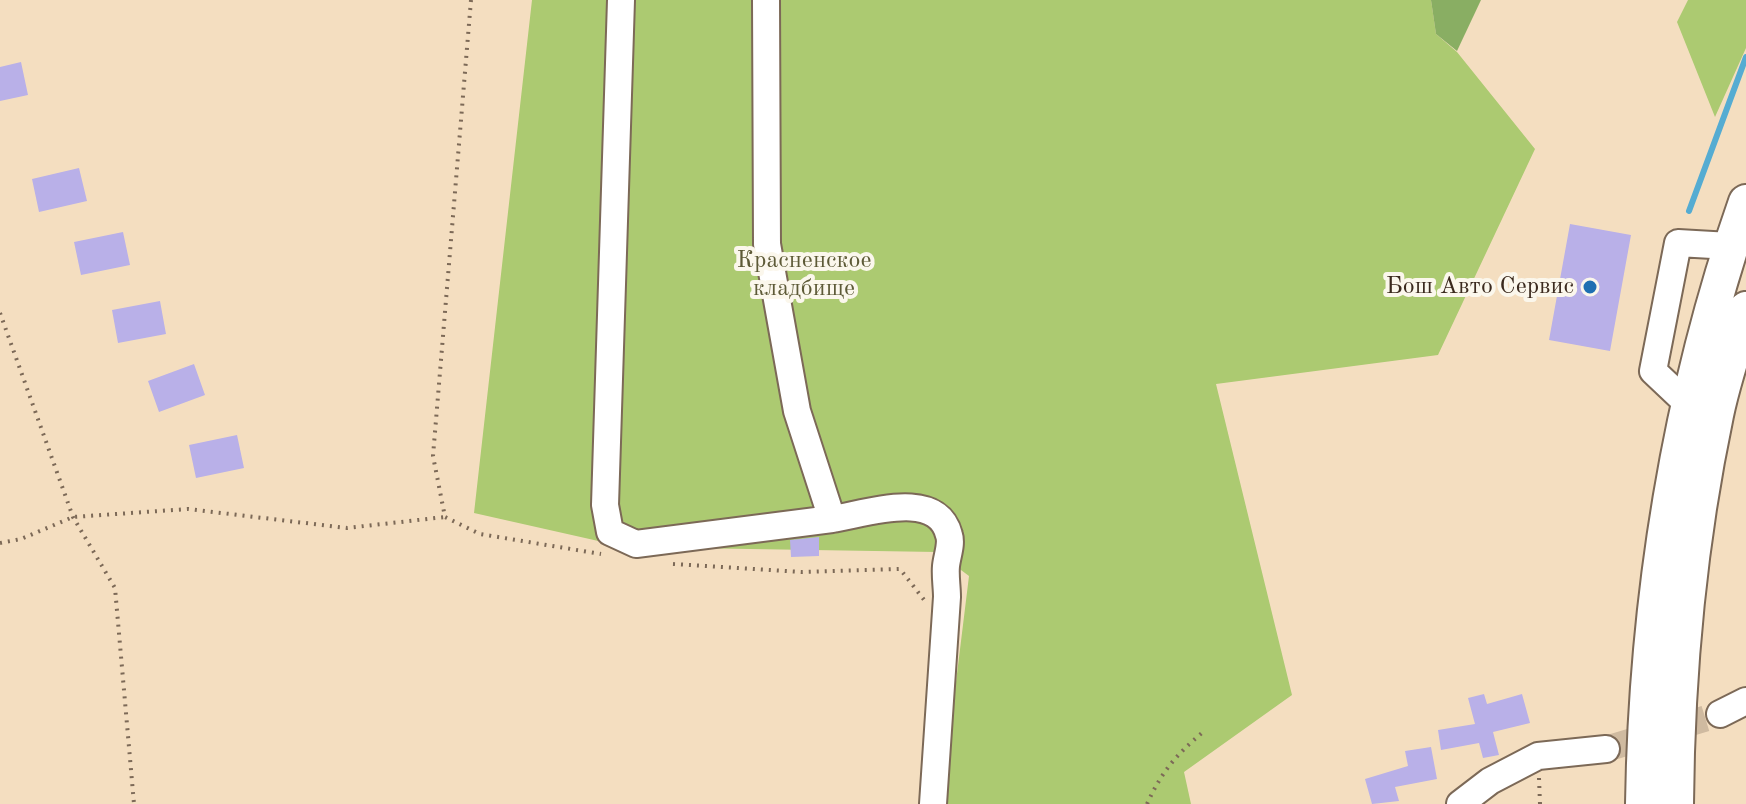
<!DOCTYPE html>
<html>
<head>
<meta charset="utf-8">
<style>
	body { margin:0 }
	canvas { display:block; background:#f4dec0 }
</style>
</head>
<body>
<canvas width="1746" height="804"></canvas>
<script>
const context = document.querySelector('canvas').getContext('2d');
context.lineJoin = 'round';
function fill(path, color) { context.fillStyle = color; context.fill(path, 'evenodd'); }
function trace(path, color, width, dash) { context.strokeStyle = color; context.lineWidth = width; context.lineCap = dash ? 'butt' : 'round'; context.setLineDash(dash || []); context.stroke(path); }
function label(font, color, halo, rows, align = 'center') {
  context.font = font + ' "Old Standard TT",serif'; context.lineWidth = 8; context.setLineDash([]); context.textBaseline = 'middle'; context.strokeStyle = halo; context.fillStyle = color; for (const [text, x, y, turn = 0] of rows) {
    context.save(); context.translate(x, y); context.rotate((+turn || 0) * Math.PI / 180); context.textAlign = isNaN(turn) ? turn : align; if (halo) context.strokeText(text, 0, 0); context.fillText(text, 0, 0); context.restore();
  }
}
fill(new Path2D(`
	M 532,0 L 1431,0 L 1436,34 L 1457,52 L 1535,149 L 1438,355 L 1216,384 L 1292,695 L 1184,772 L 1191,804 L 941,804 L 969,576 L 937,552 L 625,547 L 474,513 Z
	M 1688,0 L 1746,0 L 1746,48 L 1715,117 L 1677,22 Z`), '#acca71');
fill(new Path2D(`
	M 1431,0 L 1481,0 L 1457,51 L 1436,34 Z`), '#89ae63');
trace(new Path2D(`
	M 1689,211 L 1746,57`), '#55acd2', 6);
fill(new Path2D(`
	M 21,62 L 28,95 L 0,101 L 0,67 Z
	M 79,168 L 87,201 L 39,212 L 32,179 Z
	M 1570,224 L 1631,235 L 1610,351 L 1549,340 Z
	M 123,232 L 130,265 L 81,275 L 74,242 Z
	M 160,301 L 166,334 L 118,343 L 112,310 Z
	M 194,364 L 205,395 L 159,412 L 148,381 Z
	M 237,435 L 244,468 L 196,478 L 189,445 Z
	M 819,537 L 819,556 L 791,557 L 790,540 Z
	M 1484,694 L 1487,704 L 1522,694 L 1530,723 L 1493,732 L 1499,755 L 1483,758 L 1479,743 L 1441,750 L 1438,730 L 1475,724 L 1468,698 Z
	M 1431,747 L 1437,779 L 1395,787 L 1399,801 L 1372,804 L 1365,779 L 1408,766 L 1405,751 Z`), '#b9b0e8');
trace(new Path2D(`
	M 1606,749 L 1720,714`), '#cfbaa0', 26, [26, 13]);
const minor = new Path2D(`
	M 621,0 L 605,505 L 610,532 L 636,544 L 832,519
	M 766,0 L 767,244 L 797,411 L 832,519 C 866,514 937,488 949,535 C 952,544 947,556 946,566 C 945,576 947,587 947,597 L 933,804
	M 1689,405 L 1653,371 L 1678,243 L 1730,246
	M 1720,714 L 1746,701
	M 1460,804 L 1490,781 L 1538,756 L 1606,749`);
const major = new Path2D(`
	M 1643,804 C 1646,601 1679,393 1746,202
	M 1676,804 C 1677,674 1689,543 1716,415 C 1723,380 1736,344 1746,309`);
trace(minor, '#7c6957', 30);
trace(major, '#7c6957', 38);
trace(new Path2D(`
	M 471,0 L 433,456 L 445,517 L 480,534 L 601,554
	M 0,313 L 73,517 L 115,588 L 134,804
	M 0,543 L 21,539 L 73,517 L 188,509 L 347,528 L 445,517
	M 673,564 L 802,572 L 900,569 L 925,601
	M 1539,778 L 1540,804
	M 1147,804 C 1162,771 1176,755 1203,732`), '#7c6957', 4, [2, 6]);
trace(minor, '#fff', 26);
trace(major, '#fff', 34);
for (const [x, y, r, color] of [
	[1590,287,8,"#1f6fb2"]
]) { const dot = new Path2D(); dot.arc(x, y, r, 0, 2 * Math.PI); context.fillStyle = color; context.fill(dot); trace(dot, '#fbf7ec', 3); }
label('24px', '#5d5a37', '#fbf7ec', [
	["Красненское",804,261],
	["кладбище",804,289]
]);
label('24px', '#3b2a1e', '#fbf7ec', [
	["Бош Авто Сервис",1574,287]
], 'right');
</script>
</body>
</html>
